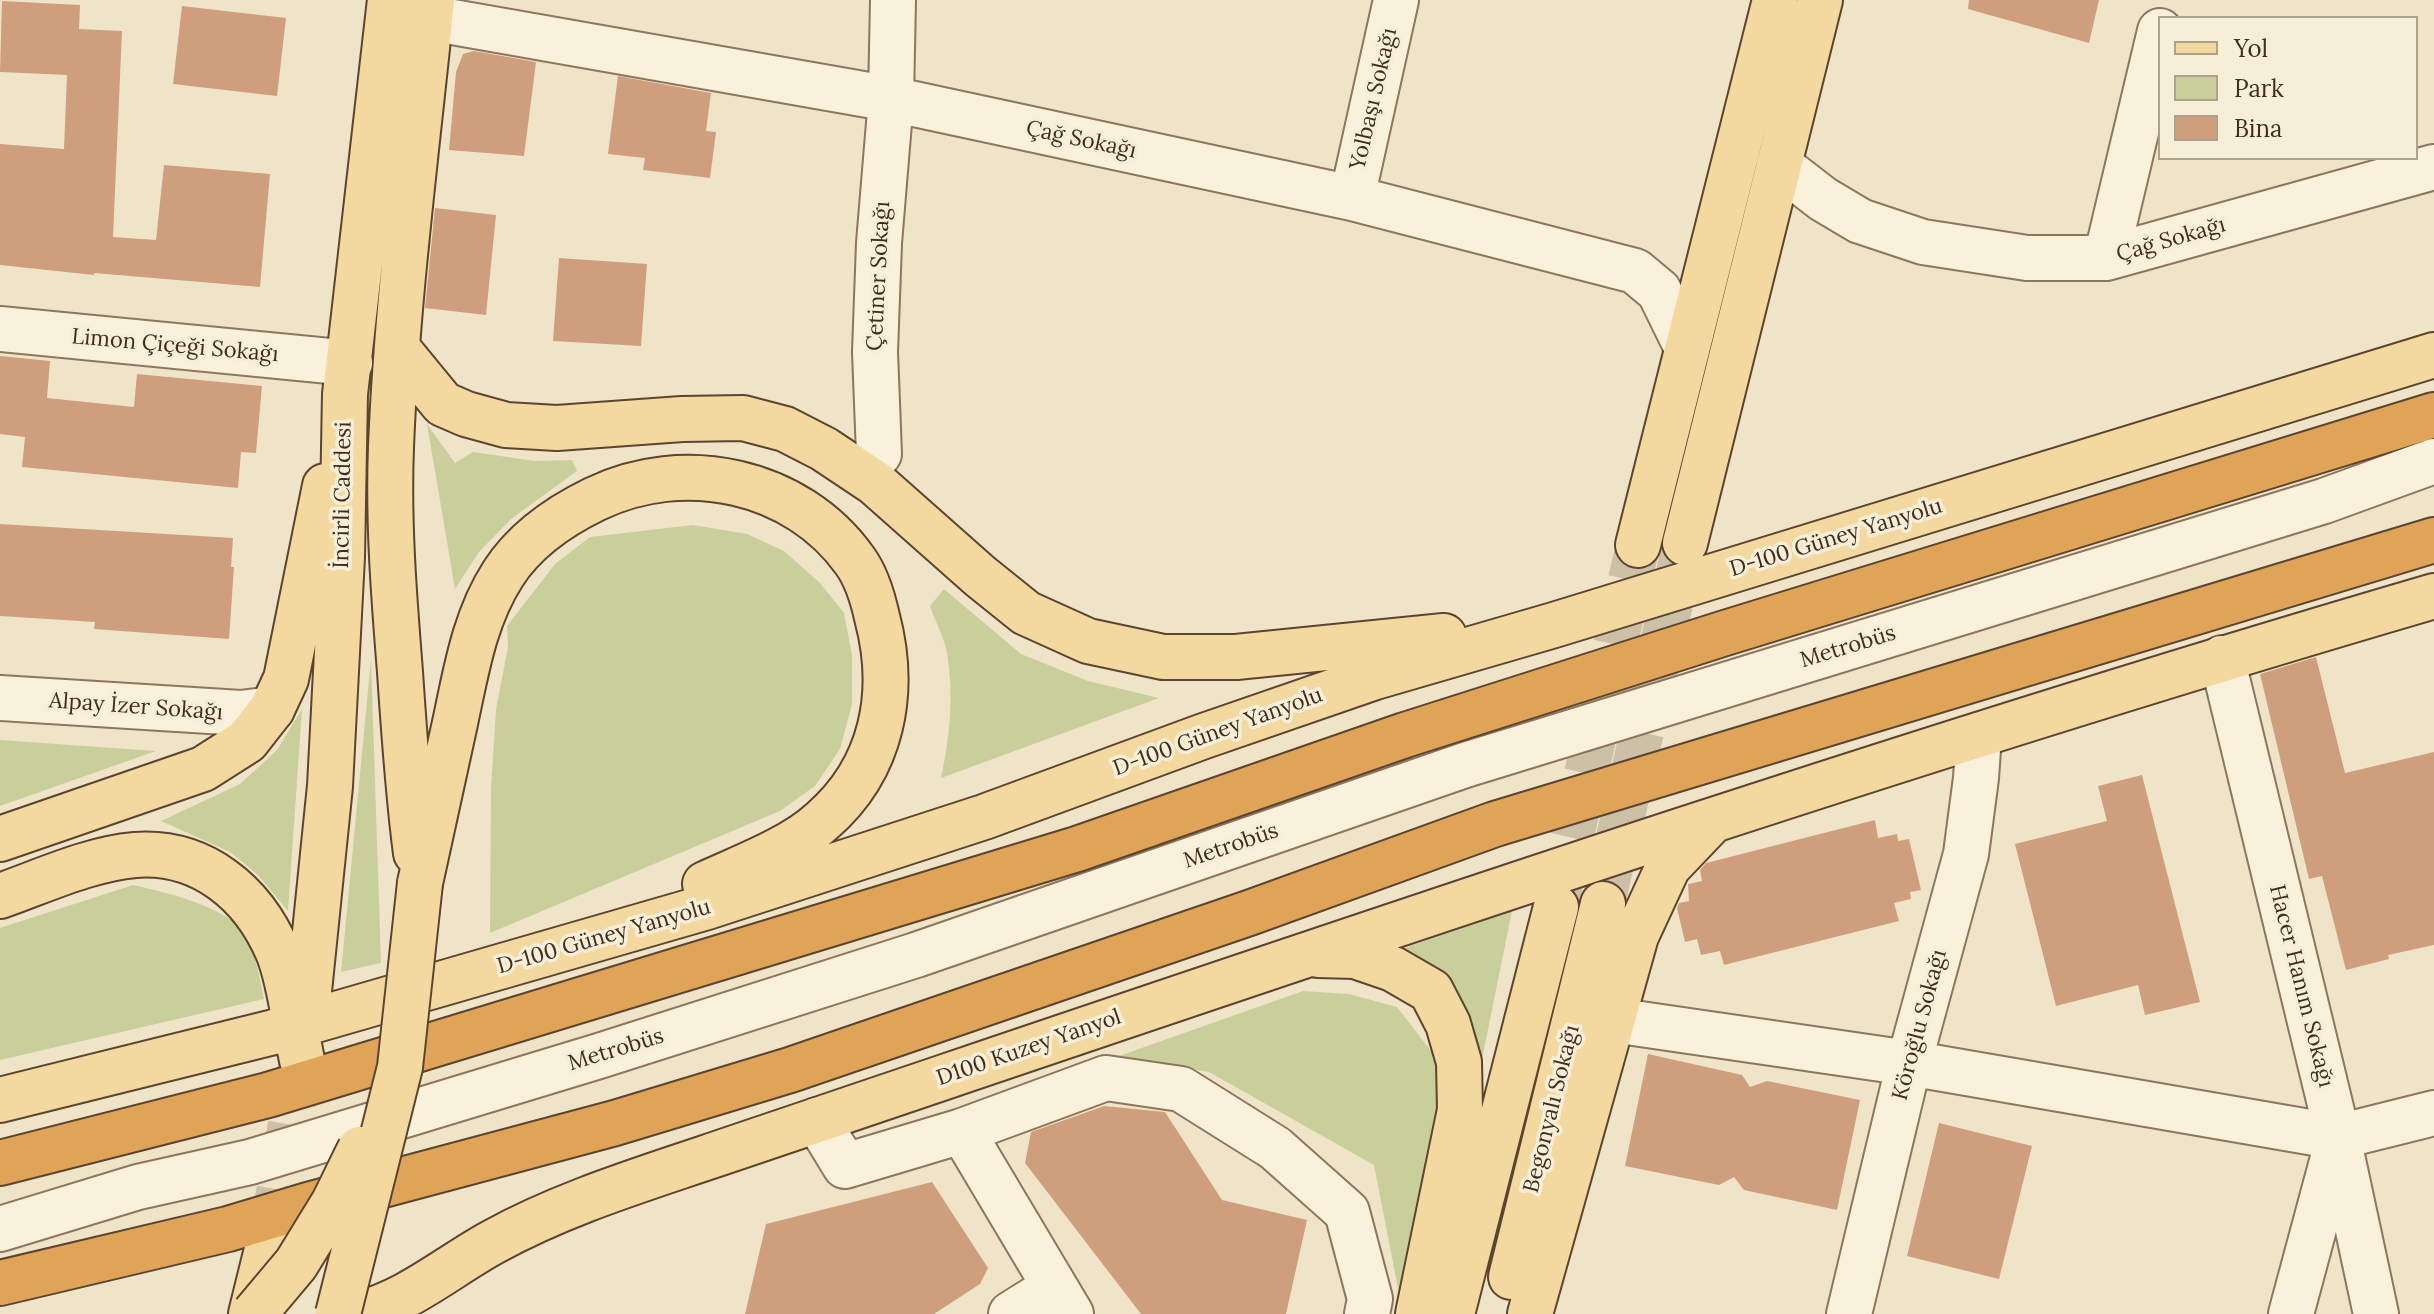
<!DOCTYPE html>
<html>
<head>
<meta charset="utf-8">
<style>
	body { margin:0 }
	#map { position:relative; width:2434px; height:1314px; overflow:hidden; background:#f0e4c8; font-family:Lora,serif }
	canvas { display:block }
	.legend { position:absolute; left:2158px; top:16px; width:260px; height:144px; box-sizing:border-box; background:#f7eed8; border:2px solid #ada18e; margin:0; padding:10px 14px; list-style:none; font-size:24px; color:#3d2e20 }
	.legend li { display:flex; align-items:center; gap:16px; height:40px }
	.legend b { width:40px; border:2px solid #ada18e }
</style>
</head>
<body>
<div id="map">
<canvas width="2434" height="1314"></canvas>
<ul class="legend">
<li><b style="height:10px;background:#f3d9a0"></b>Yol</li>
<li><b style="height:22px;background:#c9cf9b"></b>Park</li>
<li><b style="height:22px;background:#cf9f7d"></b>Bina</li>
</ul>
</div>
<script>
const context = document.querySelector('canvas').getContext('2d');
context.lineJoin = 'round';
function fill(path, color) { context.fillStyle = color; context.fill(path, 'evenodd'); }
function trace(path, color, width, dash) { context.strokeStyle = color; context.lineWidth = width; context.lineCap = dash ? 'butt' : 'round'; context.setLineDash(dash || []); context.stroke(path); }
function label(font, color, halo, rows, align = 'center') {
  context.font = font + ' Lora,serif'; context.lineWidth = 7; context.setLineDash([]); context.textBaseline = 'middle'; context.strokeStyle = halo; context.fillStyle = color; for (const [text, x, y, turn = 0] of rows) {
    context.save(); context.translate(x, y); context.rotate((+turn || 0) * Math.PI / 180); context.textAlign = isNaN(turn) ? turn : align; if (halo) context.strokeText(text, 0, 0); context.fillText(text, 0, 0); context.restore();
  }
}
fill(new Path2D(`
	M 427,424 L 455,463 L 473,452 L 535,461 L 572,460 L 577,471 L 511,519 L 479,552 L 455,589 Z
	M 693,525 L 747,534 L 784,551 L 820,583 L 844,613 L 852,655 L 852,704 L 840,749 L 815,786 L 780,811 L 490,933 L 491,789 L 496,709 L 508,647 L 507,626 L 555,564 L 590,537 Z
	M 944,589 L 1021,654 L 1088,681 L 1159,698 L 941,778 C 950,736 954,696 947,653 C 944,637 935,621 930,606 Z
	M 371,659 L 381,963 L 341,972 Z
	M 302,709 L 288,911 L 257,874 L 230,852 L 161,821 L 240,784 L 277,750 Z
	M 0,740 L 156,751 L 0,806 Z
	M 133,885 C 163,892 217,904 239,927 C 254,943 260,978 264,999 L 0,1060 L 0,928 Z
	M 1512,911 L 1481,1064 L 1434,968 L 1405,948 Z
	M 1303,991 L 1349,994 L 1397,1007 L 1438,1060 L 1443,1131 L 1403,1314 L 1374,1165 L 1209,1072 L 1119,1056 Z`), '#c9cf9b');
fill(new Path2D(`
	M 1969,0 L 2099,0 L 2089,43 L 1968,9 Z
	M 2,1 L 80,5 L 79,29 L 122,31 L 113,237 L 156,240 L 164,165 L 270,174 L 260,287 L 94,273 L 94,275 L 0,265 L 0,144 L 64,149 L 67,75 L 0,72 Z
	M 182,6 L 286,18 L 277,96 L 173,84 Z
	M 474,51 L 536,62 L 524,156 L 449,150 L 456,72 L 463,54 Z
	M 618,76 L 711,93 L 706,131 L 716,132 L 710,178 L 643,170 L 645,158 L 608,154 Z
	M 435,208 L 496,215 L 486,315 L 425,308 Z
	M 559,258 L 647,264 L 641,346 L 553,341 Z
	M 0,356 L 50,361 L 47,398 L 134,407 L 137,374 L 262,386 L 256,453 L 241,452 L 238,488 L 22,467 L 25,437 L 0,434 Z
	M 0,524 L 233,538 L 231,567 L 234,567 L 229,639 L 94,629 L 95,622 L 0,616 Z
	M 2316,657 L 2345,773 L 2434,752 L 2434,945 L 2388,955 L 2389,959 L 2346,970 L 2322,876 L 2309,879 L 2260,674 Z
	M 2142,775 L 2200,1002 L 2145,1015 L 2138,985 L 2056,1006 L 2015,844 L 2107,821 L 2098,786 Z
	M 1875,820 L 1878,838 L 1897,834 L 1898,841 L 1909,839 L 1921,890 L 1910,892 L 1911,899 L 1894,903 L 1899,921 L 1724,965 L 1720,951 L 1701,955 L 1697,939 L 1685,942 L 1677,908 L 1679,903 L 1689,901 L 1688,884 L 1702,881 L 1700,870 L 1706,863 Z
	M 1648,1054 L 1742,1075 L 1750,1087 L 1767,1081 L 1860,1100 L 1837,1210 L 1744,1190 L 1734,1177 L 1719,1185 L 1625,1166 Z
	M 1104,1106 L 1165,1112 L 1222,1200 L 1307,1220 L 1286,1314 L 1141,1314 L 1025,1163 L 1031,1132 Z
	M 1939,1123 L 2032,1146 L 1999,1279 L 1907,1256 Z
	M 932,1182 L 988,1268 L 980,1284 L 934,1314 L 745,1314 L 766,1224 Z`), '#cf9f7d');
trace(new Path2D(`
	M 1557,902 L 1638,545
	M 1603,904 L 1682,555
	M 271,1233 L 303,1050`), '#ccc0a6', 44, [44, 22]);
const minor = new Path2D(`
	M 430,18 L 891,99 L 1352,198 L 1635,271 L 1659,291 L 1686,346
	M 1779,165 L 1823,199 L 1860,221 L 1923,242 L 2027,258 L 2106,258 L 2434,167
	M 1352,198 L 1396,0
	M 2106,258 L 2160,31
	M 0,329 L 350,363
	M 879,454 L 875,352 L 879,243 L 891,99 L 893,0
	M 2222,658 L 2338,1137 L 2376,1314
	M 0,698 L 241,713 L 272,709
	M 1613,1020 L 1909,1063 L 2338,1137 L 2434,1113
	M 817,1120 L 845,1166 L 962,1131
	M 0,1229 L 138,1187 L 250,1162 L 599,1056 L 916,955 L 1465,765 L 2324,501 L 2434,461
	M 1011,1314 L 1054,1287
	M 1071,1314 L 962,1131 L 1106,1078 L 1181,1089 L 1275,1148 L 1347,1212 L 1370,1299 L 1367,1314
	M 1849,1314 L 1909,1063 L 1966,854 L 1976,778 L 1979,735
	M 2291,1314 L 2337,1143`);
const major = new Path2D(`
	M 397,348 L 443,404 L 466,414 L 506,425 L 557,428 L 682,419 L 743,418 L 785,429 L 824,449 L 875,483 L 980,576 L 1026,613 L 1088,641 L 1163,657 L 1236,657 L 1444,636
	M 1685,543 L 1820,0
	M 1638,545 L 1775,0
	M 0,839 L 203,769 L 247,741 L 272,709 L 286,679 L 325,486
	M 416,853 C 408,793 404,732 400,672 C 394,597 388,522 391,447 C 397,298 417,149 432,0
	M 420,883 C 432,830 443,776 455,723 C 466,672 474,619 503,574 C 524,541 560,516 595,499 C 683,456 797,479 855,561 C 866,576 873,599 877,617 C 897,692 883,768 822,821 C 793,848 742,867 705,884
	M 0,896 C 43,881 89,859 135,855 C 202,850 253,893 278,952 C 290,981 295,1028 302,1060
	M 1318,955 L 1355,956 L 1393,969 L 1431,991 L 1448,1024 L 1459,1062 L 1460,1110 L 1418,1314
	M 309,991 L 330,786 L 342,557 L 345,394 L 390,0
	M 0,1100 L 274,1032 L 707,907 L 984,817 L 1204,736 L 1375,677 L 1554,625 L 2434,355
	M 1511,1277 L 1603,904
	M 251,1314 L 271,1233
	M 358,1314 C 408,1302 449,1266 493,1242 C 560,1205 634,1182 705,1158 C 1280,964 1852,766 2434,596
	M 1452,1314 L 1556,907
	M 1530,1314 L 1636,936 L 1668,867 L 1710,823`);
const highway = new Path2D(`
	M 0,1163 L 268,1095 L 1077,849 L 1405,735 L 1725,633 L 2434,415
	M 0,1283 L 228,1229 L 308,1205 L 615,1123 L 790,1070 L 1249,913 L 1495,824 L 2434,540`);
trace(minor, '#8d765c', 48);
trace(major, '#5b4430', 48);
trace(highway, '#5b4430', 48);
trace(minor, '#faf1dc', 44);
trace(major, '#f3d9a0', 44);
trace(highway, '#e0a458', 44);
const majorBridge = new Path2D(`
	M 254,1314 L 296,1264 L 334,1202 L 360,1149
	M 338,1314 L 400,1067 L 420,883`);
trace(majorBridge, '#5b4430', 48, []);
trace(majorBridge, '#f3d9a0', 44);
label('22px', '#3d2e20', '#f7eed8', [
	["Yolbaşı Sokağı",1374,99,-77],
	["Çağ Sokağı",1081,140,12],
	["Çağ Sokağı",2171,240,-16],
	["Çetiner Sokağı",879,276,-87],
	["Limon Çiçeği Sokağı",175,346,5],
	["İncirli Caddesi",343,495,-89],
	["D-100 Güney Yanyolu",1836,538,-17],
	["Metrobüs",1848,647,-17],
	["Alpay İzer Sokağı",136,707,4],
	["D-100 Güney Yanyolu",1218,732,-20],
	["Metrobüs",1231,846,-19],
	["D-100 Güney Yanyolu",604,937,-16],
	["Hacer Hanım Sokağı",2301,986,76],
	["Köroğlu Sokağı",1920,1025,-75],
	["D100 Kuzey Yanyol",1029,1048,-19],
	["Metrobüs",616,1050,-17],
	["Begonyalı Sokağı",1552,1109,-76]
]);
</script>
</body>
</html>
